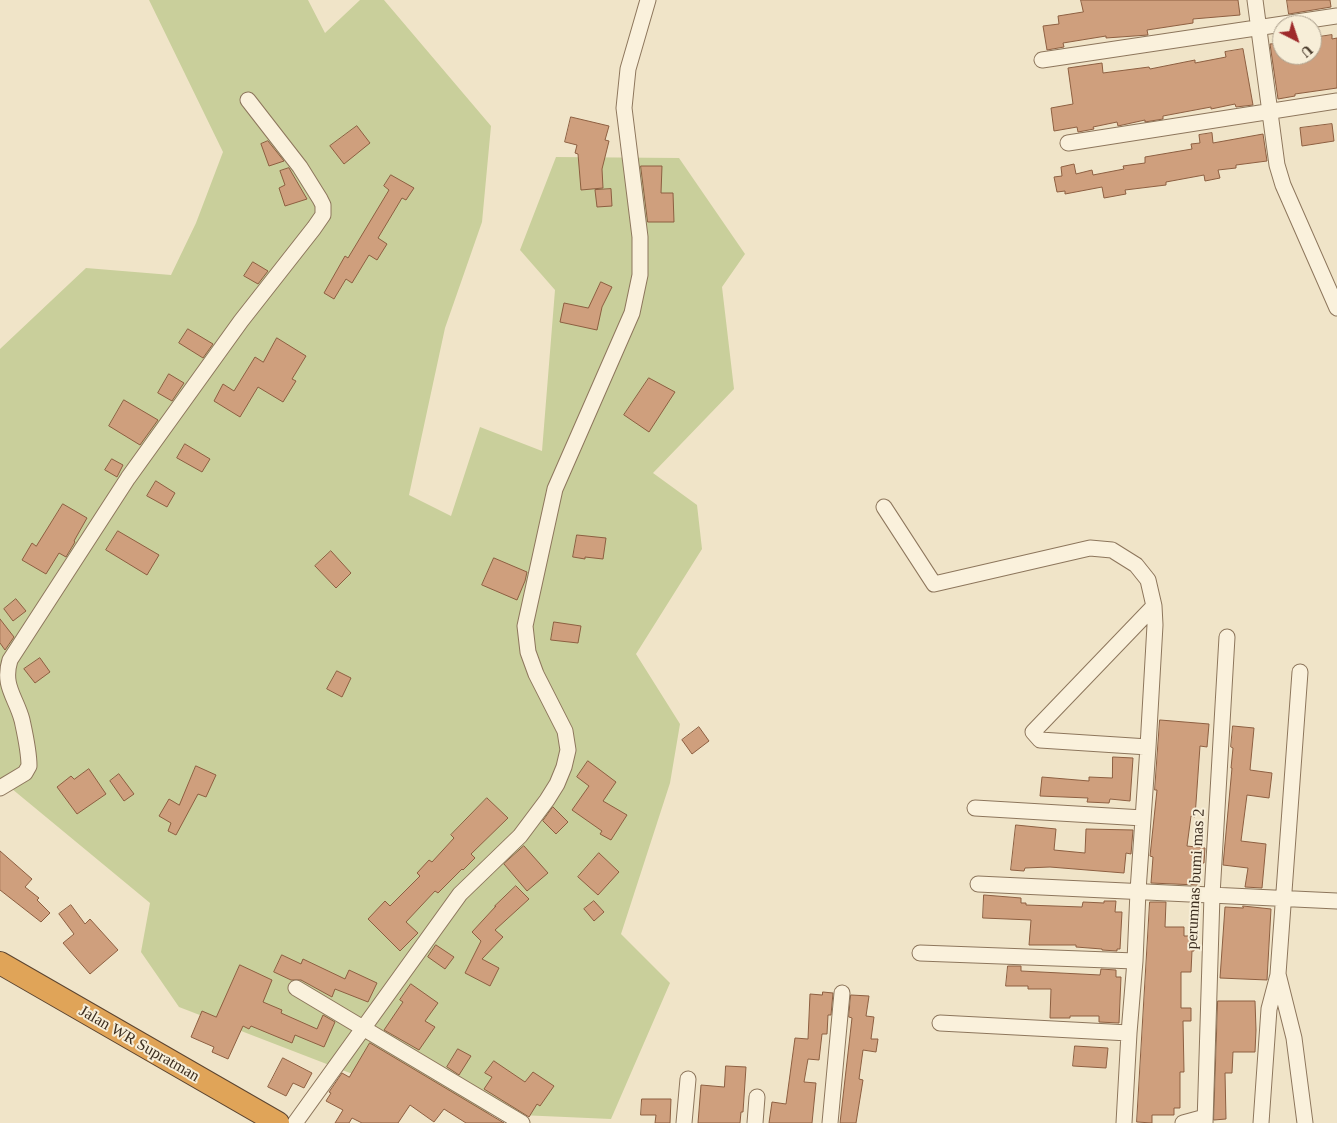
<!DOCTYPE html>
<html>
<head>
<meta charset="utf-8">
<style>
	body { margin:0 }
	#map { position:relative; width:1337px; height:1123px; overflow:hidden; background:#f0e4c8; font-family:"Times New Roman",serif }
	canvas { display:block }
	.north { position:absolute; left:1272px; top:15px; width:50px; height:50px; box-sizing:border-box; background:#f7eed8; border:1px solid #ada18e; border-radius:50%; rotate:139deg; font-size:14px; font-weight:700; line-height:20px; text-align:center; color:#3d2e20 }
	.north::after { content:''; display:block; margin:auto; width:18px; height:22px; background:#9e2a2b; clip-path:polygon(50% 0,100% 100%,50% 72%,0 100%) }
</style>
</head>
<body>
<div id="map">
<canvas width="1337" height="1123"></canvas>
<div class="north">U</div>
</div>
<script>
const context = document.querySelector('canvas').getContext('2d');
context.lineJoin = 'round';
function fill(path, color) { context.fillStyle = color; context.fill(path, 'evenodd'); }
function trace(path, color, width, dash) { context.strokeStyle = color; context.lineWidth = width; context.lineCap = dash ? 'butt' : 'round'; context.setLineDash(dash || []); context.stroke(path); }
function label(font, color, halo, rows, align = 'center') {
  context.font = font + ' "Times New Roman",serif'; context.lineWidth = 4; context.setLineDash([]); context.textBaseline = 'middle'; context.strokeStyle = halo; context.fillStyle = color; for (const [text, x, y, turn = 0] of rows) {
    context.save(); context.translate(x, y); context.rotate((+turn || 0) * Math.PI / 180); context.textAlign = isNaN(turn) ? turn : align; if (halo) context.strokeText(text, 0, 0); context.fillText(text, 0, 0); context.restore();
  }
}
fill(new Path2D(`
	M 149,0 L 308,0 L 325,33 L 360,0 L 384,0 L 491,126 L 482,222 L 445,328 L 409,495 L 451,516 L 480,427 L 542,451 L 555,290 L 520,250 L 556,157 L 679,158 L 745,254 L 722,287 L 734,389 L 653,473 L 697,505 L 702,549 L 636,654 L 680,724 L 670,783 L 621,934 L 670,983 L 611,1119 L 451,1112 L 179,1007 L 141,952 L 150,903 L 0,779 L 0,349 L 86,268 L 171,275 L 196,223 L 223,152 Z`), '#c9cf9b');
const building = new Path2D(`
	M 1081,0 L 1238,0 L 1240,15 L 1193,19 L 1193,23 L 1147,30 L 1148,35 L 1106,38 L 1106,36 L 1063,43 L 1064,47 L 1047,50 L 1043,26 L 1059,24 L 1058,16 L 1083,12 Z
	M 1287,0 L 1330,0 L 1331,7 L 1289,14 Z
	M 1332,35 L 1332,39 L 1337,38 L 1337,88 L 1295,94 L 1295,96 L 1278,99 L 1270,44 L 1282,43 L 1282,55 L 1312,55 L 1312,38 Z
	M 1243,49 L 1253,105 L 1236,107 L 1235,104 L 1211,109 L 1211,107 L 1163,116 L 1163,119 L 1145,122 L 1145,120 L 1118,126 L 1117,122 L 1093,127 L 1094,129 L 1078,132 L 1077,127 L 1054,131 L 1051,108 L 1073,104 L 1068,68 L 1102,63 L 1103,73 L 1149,67 L 1150,69 L 1195,60 L 1195,63 L 1226,57 L 1225,52 Z
	M 571,117 L 609,126 L 605,140 L 609,141 L 602,169 L 603,188 L 581,190 L 578,154 L 575,153 L 577,145 L 565,142 Z
	M 1332,124 L 1334,141 L 1302,146 L 1300,128 Z
	M 357,126 L 370,143 L 344,164 L 330,146 Z
	M 1212,133 L 1213,143 L 1263,134 L 1267,161 L 1236,165 L 1236,168 L 1218,170 L 1220,178 L 1205,181 L 1204,175 L 1166,182 L 1166,185 L 1125,190 L 1126,194 L 1104,198 L 1102,187 L 1065,194 L 1065,191 L 1057,192 L 1054,177 L 1062,176 L 1061,167 L 1074,164 L 1076,174 L 1092,170 L 1093,175 L 1124,169 L 1123,166 L 1145,163 L 1145,157 L 1192,149 L 1191,144 L 1200,143 L 1199,135 Z
	M 268,141 L 284,161 L 269,166 L 261,144 Z
	M 641,166 L 662,166 L 661,193 L 673,193 L 674,222 L 648,222 Z
	M 289,168 L 307,199 L 285,206 L 279,188 L 285,185 L 280,171 Z
	M 391,175 L 414,188 L 406,200 L 402,198 L 378,238 L 387,244 L 377,260 L 369,255 L 352,283 L 346,279 L 334,299 L 324,293 L 345,256 L 348,258 L 389,190 L 384,186 Z
	M 611,189 L 612,206 L 597,207 L 595,190 Z
	M 253,262 L 268,271 L 258,284 L 244,276 Z
	M 601,282 L 612,287 L 602,307 L 597,330 L 560,322 L 564,303 L 588,308 Z
	M 188,329 L 213,344 L 203,358 L 179,343 Z
	M 277,338 L 306,356 L 292,379 L 296,381 L 283,402 L 258,387 L 240,417 L 214,401 L 223,384 L 234,391 L 255,357 L 263,362 Z
	M 169,374 L 184,383 L 172,401 L 158,393 Z
	M 649,378 L 675,392 L 649,432 L 624,415 Z
	M 124,400 L 158,420 L 140,445 L 109,426 Z
	M 185,444 L 210,459 L 202,472 L 177,458 Z
	M 112,459 L 123,465 L 117,477 L 105,470 Z
	M 156,481 L 175,493 L 167,507 L 147,496 Z
	M 63,504 L 87,518 L 74,541 L 75,542 L 66,557 L 59,553 L 46,574 L 22,560 L 32,543 L 36,546 Z
	M 118,531 L 159,555 L 147,575 L 106,550 Z
	M 577,535 L 606,538 L 603,559 L 585,557 L 585,559 L 573,557 Z
	M 331,551 L 351,573 L 336,588 L 315,566 Z
	M 494,558 L 527,572 L 525,581 L 517,600 L 482,585 Z
	M 16,599 L 26,611 L 13,621 L 4,609 Z
	M 0,619 L 14,637 L 5,650 L 0,643 Z
	M 554,622 L 581,626 L 578,643 L 551,640 Z
	M 40,658 L 50,672 L 35,683 L 24,669 Z
	M 337,671 L 351,678 L 342,697 L 327,689 Z
	M 1160,720 L 1209,724 L 1207,747 L 1200,746 L 1195,817 L 1191,816 L 1187,846 L 1205,848 L 1204,863 L 1199,863 L 1197,885 L 1151,883 L 1153,857 L 1150,856 L 1157,790 L 1155,790 Z
	M 1233,726 L 1254,728 L 1250,770 L 1272,773 L 1269,798 L 1247,795 L 1241,841 L 1266,844 L 1262,888 L 1245,887 L 1248,868 L 1223,865 L 1232,768 L 1231,768 L 1233,748 L 1231,747 Z
	M 699,727 L 709,741 L 692,754 L 682,740 Z
	M 1113,757 L 1133,758 L 1130,801 L 1110,799 L 1109,803 L 1087,802 L 1088,798 L 1040,796 L 1042,777 L 1089,781 L 1089,777 L 1112,778 Z
	M 588,761 L 616,782 L 603,801 L 627,815 L 611,840 L 600,834 L 602,831 L 572,810 L 589,786 L 577,777 Z
	M 196,766 L 216,775 L 206,797 L 198,794 L 176,835 L 168,831 L 171,823 L 159,816 L 169,799 L 179,805 Z
	M 89,769 L 106,794 L 77,814 L 57,787 L 71,776 L 74,779 Z
	M 119,774 L 134,794 L 124,801 L 110,781 Z
	M 487,798 L 508,818 L 471,854 L 475,858 L 463,870 L 462,869 L 438,893 L 435,891 L 406,922 L 418,933 L 400,951 L 368,919 L 385,901 L 390,906 L 420,876 L 417,873 L 429,860 L 432,862 L 454,838 L 451,835 Z
	M 553,807 L 568,822 L 556,834 L 543,821 Z
	M 1016,825 L 1056,829 L 1054,850 L 1085,853 L 1086,829 L 1133,830 L 1131,854 L 1126,853 L 1124,873 L 1050,867 L 1025,868 L 1024,871 L 1011,870 Z
	M 524,846 L 548,873 L 527,891 L 504,864 Z
	M 0,851 L 32,879 L 25,887 L 39,898 L 37,900 L 50,913 L 41,922 L 0,890 Z
	M 599,853 L 619,872 L 598,895 L 578,877 Z
	M 516,886 L 529,899 L 495,930 L 503,937 L 482,959 L 499,968 L 490,986 L 465,973 L 481,941 L 472,932 L 496,906 L 495,906 Z
	M 984,895 L 1021,898 L 1021,903 L 1026,903 L 1026,905 L 1082,907 L 1083,902 L 1104,903 L 1104,901 L 1116,901 L 1115,912 L 1122,912 L 1120,949 L 1117,949 L 1117,951 L 1102,950 L 1102,949 L 1076,947 L 1076,945 L 1029,945 L 1031,920 L 983,918 Z
	M 594,901 L 604,912 L 594,921 L 584,909 Z
	M 1150,902 L 1166,902 L 1165,927 L 1184,927 L 1184,936 L 1194,936 L 1194,951 L 1192,951 L 1191,972 L 1181,972 L 1181,1008 L 1191,1008 L 1191,1021 L 1183,1021 L 1184,1072 L 1180,1072 L 1180,1108 L 1174,1108 L 1174,1115 L 1152,1115 L 1152,1123 L 1137,1122 Z
	M 71,905 L 85,924 L 90,919 L 118,950 L 90,974 L 63,943 L 74,934 L 59,914 Z
	M 1243,906 L 1271,909 L 1267,980 L 1220,978 L 1225,907 L 1243,908 Z
	M 436,945 L 454,957 L 445,969 L 428,957 Z
	M 282,955 L 301,964 L 303,959 L 345,979 L 349,970 L 377,983 L 368,1002 L 335,989 L 332,997 L 301,980 L 291,980 L 274,972 Z
	M 240,965 L 272,980 L 263,1002 L 282,1010 L 281,1013 L 317,1029 L 323,1015 L 335,1022 L 324,1047 L 295,1035 L 292,1043 L 251,1026 L 249,1029 L 243,1026 L 228,1059 L 212,1052 L 214,1047 L 191,1037 L 202,1011 L 216,1017 Z
	M 1008,966 L 1021,966 L 1021,971 L 1100,975 L 1101,969 L 1116,970 L 1116,977 L 1121,977 L 1119,1023 L 1099,1022 L 1099,1016 L 1070,1016 L 1070,1018 L 1050,1018 L 1051,989 L 1028,989 L 1028,986 L 1006,986 Z
	M 411,984 L 438,1003 L 425,1021 L 435,1027 L 419,1050 L 384,1030 L 403,1002 L 400,1000 Z
	M 823,992 L 833,993 L 831,1015 L 828,1015 L 827,1034 L 822,1034 L 819,1060 L 808,1059 L 804,1082 L 816,1083 L 812,1123 L 769,1123 L 772,1102 L 786,1104 L 795,1038 L 808,1039 L 810,994 L 822,995 Z
	M 851,995 L 869,996 L 866,1016 L 874,1017 L 871,1039 L 878,1039 L 876,1052 L 863,1050 L 859,1079 L 863,1080 L 856,1123 L 840,1123 L 852,1018 L 849,1017 Z
	M 1218,1001 L 1255,1001 L 1256,1030 L 1255,1052 L 1233,1052 L 1232,1073 L 1225,1073 L 1226,1119 L 1214,1120 Z
	M 370,1043 L 504,1123 L 466,1123 L 444,1109 L 434,1122 L 410,1105 L 398,1123 L 362,1123 L 352,1118 L 349,1123 L 335,1123 L 343,1110 L 326,1101 L 331,1093 L 329,1092 L 342,1073 L 349,1077 Z
	M 1075,1046 L 1108,1048 L 1106,1068 L 1073,1066 Z
	M 458,1049 L 471,1056 L 459,1075 L 447,1067 Z
	M 283,1058 L 312,1073 L 304,1088 L 293,1083 L 286,1096 L 268,1087 Z
	M 494,1061 L 525,1082 L 533,1072 L 554,1086 L 540,1106 L 537,1104 L 529,1117 L 484,1089 L 492,1077 L 485,1073 Z
	M 726,1066 L 746,1067 L 743,1112 L 741,1112 L 740,1123 L 698,1123 L 701,1085 L 724,1087 Z
	M 642,1099 L 671,1099 L 670,1123 L 655,1123 L 656,1115 L 641,1115 Z`);
fill(building, '#cf9f7d');
trace(building, '#8d5f41', 1);
const minor = new Path2D(`
	M 1255,0 L 1277,165 L 1283,185 L 1337,308
	M 1042,60 L 1337,16
	M 1068,143 L 1337,101
	M 884,507 L 934,584 L 1090,548 L 1112,550 L 1136,565 L 1148,580 L 1154,606 L 1155,625 L 1148,747 L 1138,891 L 1135,961 L 1129,1033 L 1124,1123
	M 1300,672 L 1278,974 L 1294,1038 L 1305,1123
	M 1148,747 L 1040,740 L 1033,732 L 1154,606
	M 0,788 L 25,773 L 29,766 C 29,751 25,734 22,720 C 16,697 2,686 10,660 L 128,478 L 241,321 L 314,228 L 323,215 L 323,205 L 320,199 L 300,167 L 248,100
	M 975,808 L 1143,818
	M 978,884 L 1337,901
	M 920,953 L 1135,961
	M 296,988 L 522,1123
	M 940,1023 L 1129,1033
	M 295,1123 L 460,894 L 520,836 L 547,800 L 557,784 L 564,767 L 568,750 L 565,731 L 536,674 L 528,652 L 525,626 L 555,489 L 632,313 L 640,275 L 640,237 L 624,108 L 628,69 L 648,0
	M 684,1123 L 688,1079
	M 755,1123 L 757,1097
	M 830,1123 L 842,993
	M 1183,1123 L 1205,1117
	M 1205,1123 L 1212,895 L 1227,637
	M 1261,1123 L 1269,1009 L 1278,975`);
const highway = new Path2D(`
	M 0,963 L 278,1123`);
trace(minor, '#8d765c', 17);
trace(highway, '#5b4430', 24);
trace(minor, '#faf1dc', 15);
trace(highway, '#e0a458', 22);
label('16px', '#3d2e20', '#f7eed8', [
	["perumnas bumi mas 2",1196,879,-87],
	["Jalan WR Supratman",139,1044,30]
]);
</script>
</body>
</html>
